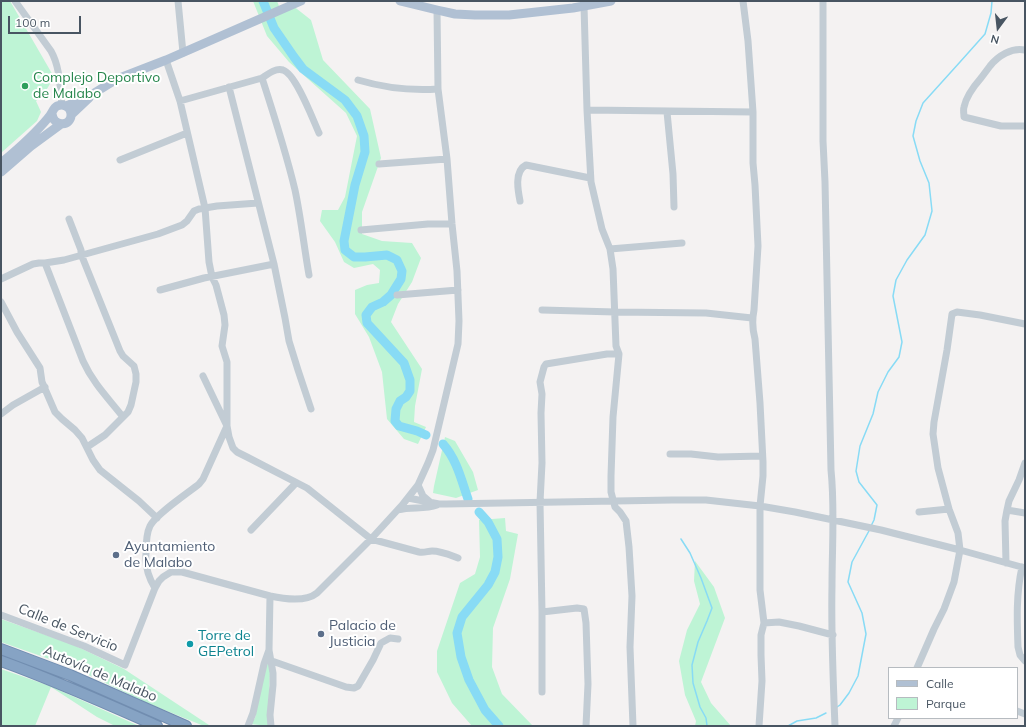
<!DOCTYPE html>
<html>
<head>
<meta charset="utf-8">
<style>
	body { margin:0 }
	#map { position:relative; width:1026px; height:727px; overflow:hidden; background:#f4f2f2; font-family:Mulish,sans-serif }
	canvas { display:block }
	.frame { position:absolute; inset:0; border:2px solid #485562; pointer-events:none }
	.legend { position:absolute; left:888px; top:667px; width:130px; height:52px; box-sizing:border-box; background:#fff; border:1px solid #b6bbc0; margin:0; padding:5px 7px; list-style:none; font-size:12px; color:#485562 }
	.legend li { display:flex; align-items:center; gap:8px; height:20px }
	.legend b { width:20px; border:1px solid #b6bbc0 }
	.north { position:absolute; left:978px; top:8px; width:40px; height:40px; -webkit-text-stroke:3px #fff; paint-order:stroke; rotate:195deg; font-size:11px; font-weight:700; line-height:16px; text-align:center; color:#485562 }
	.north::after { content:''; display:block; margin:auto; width:14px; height:18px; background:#485562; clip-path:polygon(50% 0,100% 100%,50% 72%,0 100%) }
	.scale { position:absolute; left:8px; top:16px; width:73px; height:18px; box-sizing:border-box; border:2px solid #485562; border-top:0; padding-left:5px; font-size:12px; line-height:14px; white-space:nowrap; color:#485562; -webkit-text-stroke:3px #fff; paint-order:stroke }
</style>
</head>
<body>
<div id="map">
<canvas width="1026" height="727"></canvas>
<div class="frame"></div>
<ul class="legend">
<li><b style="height:5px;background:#b0c0d3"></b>Calle</li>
<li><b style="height:11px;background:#bef4d5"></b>Parque</li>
</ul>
<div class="north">N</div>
<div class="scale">100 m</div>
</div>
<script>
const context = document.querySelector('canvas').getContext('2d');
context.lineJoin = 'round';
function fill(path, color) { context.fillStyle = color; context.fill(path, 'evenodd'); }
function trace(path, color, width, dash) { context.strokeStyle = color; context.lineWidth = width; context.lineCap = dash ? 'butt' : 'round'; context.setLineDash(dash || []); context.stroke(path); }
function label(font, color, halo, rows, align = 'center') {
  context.font = font + ' Mulish,sans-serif'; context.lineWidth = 4; context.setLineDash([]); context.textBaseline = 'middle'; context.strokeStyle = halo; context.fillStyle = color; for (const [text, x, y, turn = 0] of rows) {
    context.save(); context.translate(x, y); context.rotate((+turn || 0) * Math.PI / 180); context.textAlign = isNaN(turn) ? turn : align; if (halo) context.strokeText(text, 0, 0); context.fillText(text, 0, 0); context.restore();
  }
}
fill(new Path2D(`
	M 1,1 L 10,1 L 54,77 L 44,94 L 36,101 L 41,112 L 37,121 L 1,153 Z
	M 253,1 L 277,1 L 281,11 L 292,5 L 311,20 L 323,60 L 370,109 L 381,158 L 362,212 L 362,234 L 382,241 L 412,243 L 421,258 L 412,282 L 398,304 L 391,322 L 422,369 L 415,406 L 414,422 L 426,427 L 418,444 L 404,439 L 387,419 L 382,372 L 369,337 L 355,314 L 355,290 L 367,285 L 379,283 L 380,270 L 373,264 L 354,268 L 344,262 L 335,242 L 320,221 L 322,210 L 338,210 L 345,197 L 357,136 L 346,113 L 289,62 L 267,36 Z
	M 445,437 L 455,441 L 473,472 L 478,490 L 456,498 L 433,493 L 434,486 Z
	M 505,518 L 506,531 L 518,534 L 510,579 L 493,628 L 492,667 L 502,694 L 533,726 L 472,726 L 452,703 L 437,672 L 437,651 L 460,583 L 475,574 L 480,557 L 479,520 Z
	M 695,561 L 714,587 L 725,618 L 701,682 L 711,703 L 731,726 L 695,726 L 696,721 L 685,695 L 679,661 L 687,630 L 700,604 L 694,581 Z
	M 1,619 L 74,645 L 124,669 L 209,725 L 204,726 L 147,703 L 72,667 L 1,642 Z
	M 268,659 L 270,670 L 269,699 L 269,726 L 250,724 L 255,718 L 264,666 Z
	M 1,669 L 50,686 L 139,726 L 115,726 L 97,717 L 51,687 L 35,726 L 1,726 Z`), '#bef4d5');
trace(new Path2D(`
	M 871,526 L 874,520 L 877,505 L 859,482 L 856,471 L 860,446 L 873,414 L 878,392 L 888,372 L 899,357 L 902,342 L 893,296 L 896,280 L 907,260 L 925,235 L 932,211 L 929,183 L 920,161 L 913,136 L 916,121 L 923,103 L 960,62 L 985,34 L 991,13 L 992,1
	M 681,539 L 690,553 L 701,578 L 712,608 L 707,621 L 698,642 L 692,665 L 693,683 L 700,707 L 706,718 L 707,726
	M 837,707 L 840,705 L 849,693 L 858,676 L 866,634 L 862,613 L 848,582 L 852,562 L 870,529
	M 788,726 L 797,721 L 816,718 L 826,713`), '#88dbf5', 1.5);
trace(new Path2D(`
	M 263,1 L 274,28 L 294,57 L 303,69 L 345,100 L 357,116 L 364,136 L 365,152 L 355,185 L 344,241 L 345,250 L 354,257 L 365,257 L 387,255 L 397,260 L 402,271 L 401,279 L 391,295 L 383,302 L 372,307 L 366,315 L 367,323 L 404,363 L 410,380 L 410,391 L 406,397 L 400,401 L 396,409 L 395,421 L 399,426 L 417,431 L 426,435
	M 443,444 C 457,460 461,479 468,499
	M 479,512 L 488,522 L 497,539 L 498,557 L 495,572 L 488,585 L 462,617 L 457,633 L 461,657 L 469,680 L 485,710 L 499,726`), '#88dbf5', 9);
const highway = new Path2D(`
	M 1,649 L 70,675 L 186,726
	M 1,661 C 54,680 105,703 157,726`);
trace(highway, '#718db0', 12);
trace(new Path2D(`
	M 15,1 L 51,51 C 60,67 60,87 62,105
	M 178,1 L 183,53
	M 743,1 L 748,41 L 753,112 L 753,163 L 755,185 L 758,246 L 754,310 C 752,320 752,328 755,339 L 760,403 L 763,462 L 763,476 L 760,506 L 760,590 L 764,623 L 761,635 L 761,655 L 762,681 L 759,726
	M 823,1 L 823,141 L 825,182 L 831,470 C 835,508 832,547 832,586 C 831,632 833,679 835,726
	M 584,6 L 587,110 L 591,182 L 602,229 L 610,249 L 613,269 L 616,346 L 619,354 L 613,417 L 611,476 L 611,492 L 615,507 L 620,512 L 626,521 L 629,547 L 632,596 L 630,647 L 633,726
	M 1025,50 C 1012,47 998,56 990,66 C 987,70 984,74 981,78 C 974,86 966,97 964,107 C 963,110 964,114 964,117 L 1001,126 L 1025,126
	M 166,60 L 180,101 L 205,208 L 209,262 L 212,277 L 216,285 L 224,315 L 225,325 L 222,346 L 227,362 L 227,426 L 229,437 L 233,448 L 237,452 L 247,457 L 307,488 L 371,539 L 419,552 C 424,553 428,551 432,551 C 441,551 450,555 458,558
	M 262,78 C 274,115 286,152 295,190 C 301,218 304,247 309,275
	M 358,80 C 385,88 410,91 438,89
	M 229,87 L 274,264 L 285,318 L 289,341 L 298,370 L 311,409
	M 180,101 L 262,78 C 268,74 275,68 283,70 C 296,74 313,120 319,133
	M 587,110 L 753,112
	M 667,112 L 673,174 L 674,207
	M 120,160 L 187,133
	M 379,164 L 447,159
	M 520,201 C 518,191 514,171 526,165 L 590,178
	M 69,219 L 81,250 L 81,254 L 120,351 L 123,356 L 134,366 L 136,374 L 136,382 L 131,405 L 128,412 L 105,435 L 87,447
	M 361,230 L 428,224 L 452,224
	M 610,249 L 682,243
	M 45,263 L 83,361 C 93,383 108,398 123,417
	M 1,279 L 33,264 L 39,263 L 45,263 L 64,260 L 158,234 L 182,225 L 187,221 L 194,211 L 199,209 L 217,206 L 258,203
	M 160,290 L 204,278 L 274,264
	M 397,295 L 458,290
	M 1,302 L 17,332 L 40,368 L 42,382 L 55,412 L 62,419 L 75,430 L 82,438 L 93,460 L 100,470 L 139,501 L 157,518
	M 542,310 L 615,312 L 706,313 L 752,318
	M 1,414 L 13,405 L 45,387
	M 670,454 L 691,454 L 718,457 L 762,456
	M 418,485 L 423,496 L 430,502
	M 408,498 L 439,504 L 446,504 L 672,500 L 706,500 L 760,506 L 795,512 L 881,530 L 960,550 L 1025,568
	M 398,510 C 411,506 424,510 437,505
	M 1007,510 L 1025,513
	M 919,512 L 949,509
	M 251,530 L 296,483
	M 1006,563 L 1005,521 L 1007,510 L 1009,501 L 1019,480 L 1025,463
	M 1022,567 C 1016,594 1017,620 1018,647 L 1020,655 L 1025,661
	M 155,588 C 148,577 145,566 146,553 C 146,544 146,534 150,526 C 156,514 188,493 199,484 L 203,479 L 227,426 L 203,376
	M 270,596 C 284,599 306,602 317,593 L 371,539 L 403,504 L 418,485 L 428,463 L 433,450 L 454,361 L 458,344 L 459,321 L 457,271 L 452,224 L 447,159 L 438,89 L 437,10
	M 1,615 L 84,646 L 125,665 L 155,588 L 159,581 L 163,577 L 171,572 L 182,572 L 270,596 L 269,650 L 273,673 L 273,685 L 270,715 L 271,726
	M 764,623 L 779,622 L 799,626 L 833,635
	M 272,661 L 346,687 L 354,688 L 358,686 L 373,660 L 381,643 L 390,638 L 398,639
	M 917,668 L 934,629 L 944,609 L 954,582 L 960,550 L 958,533 L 949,509 L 938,468 L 933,434 L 934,422 L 947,350 L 952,314 L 957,312 L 980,315 L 1025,324
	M 542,692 L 542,612
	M 1017,711 L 1025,714
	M 248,726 L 253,713 L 264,664 L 269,650
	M 586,726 L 588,684 L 586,623 L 584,609 L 577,608 L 542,612 L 540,502 L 542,463 L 541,413 L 542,394 L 540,382 L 544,367 L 546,364 L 607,354 L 619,354
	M 894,726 L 898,718`), '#c2ccd4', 7);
trace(new Path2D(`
	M 400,1 L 437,10 L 455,14 L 475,15 L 509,15 L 573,8 L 611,1
	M 66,106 L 91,95 L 117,79 L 166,60 L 301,1
	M 71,115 L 89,98
	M 1,163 C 18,149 34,135 48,118 C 52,114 53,108 57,106 C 63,103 71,107 71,114 C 72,126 54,128 52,114
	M 1,172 L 31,146 L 61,124`), '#b0c0d3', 9);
trace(highway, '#86a3c4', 10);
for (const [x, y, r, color] of [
	[25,86,4,"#2e9e5b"],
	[116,555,4,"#5c6f8a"],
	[321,634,4,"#5c6f8a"],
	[190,644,4,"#0f9aa8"]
]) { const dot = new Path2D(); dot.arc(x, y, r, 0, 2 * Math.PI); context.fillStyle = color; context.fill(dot); trace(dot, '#fff', 1.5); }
label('14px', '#27864d', '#fff', [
	["Complejo Deportivo",33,78],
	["de Malabo",33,94]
], 'left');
label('14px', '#4e5e75', '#fff', [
	["Ayuntamiento",124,547],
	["de Malabo",124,563],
	["Palacio de",329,626],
	["Justicia",329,642]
], 'left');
label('14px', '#485562', '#fff', [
	["Calle de Servicio",68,628,22],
	["Autovía de Malabo",100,674,23]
]);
label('14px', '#0d838f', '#fff', [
	["Torre de",198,636],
	["GEPetrol",198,652]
], 'left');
</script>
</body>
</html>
